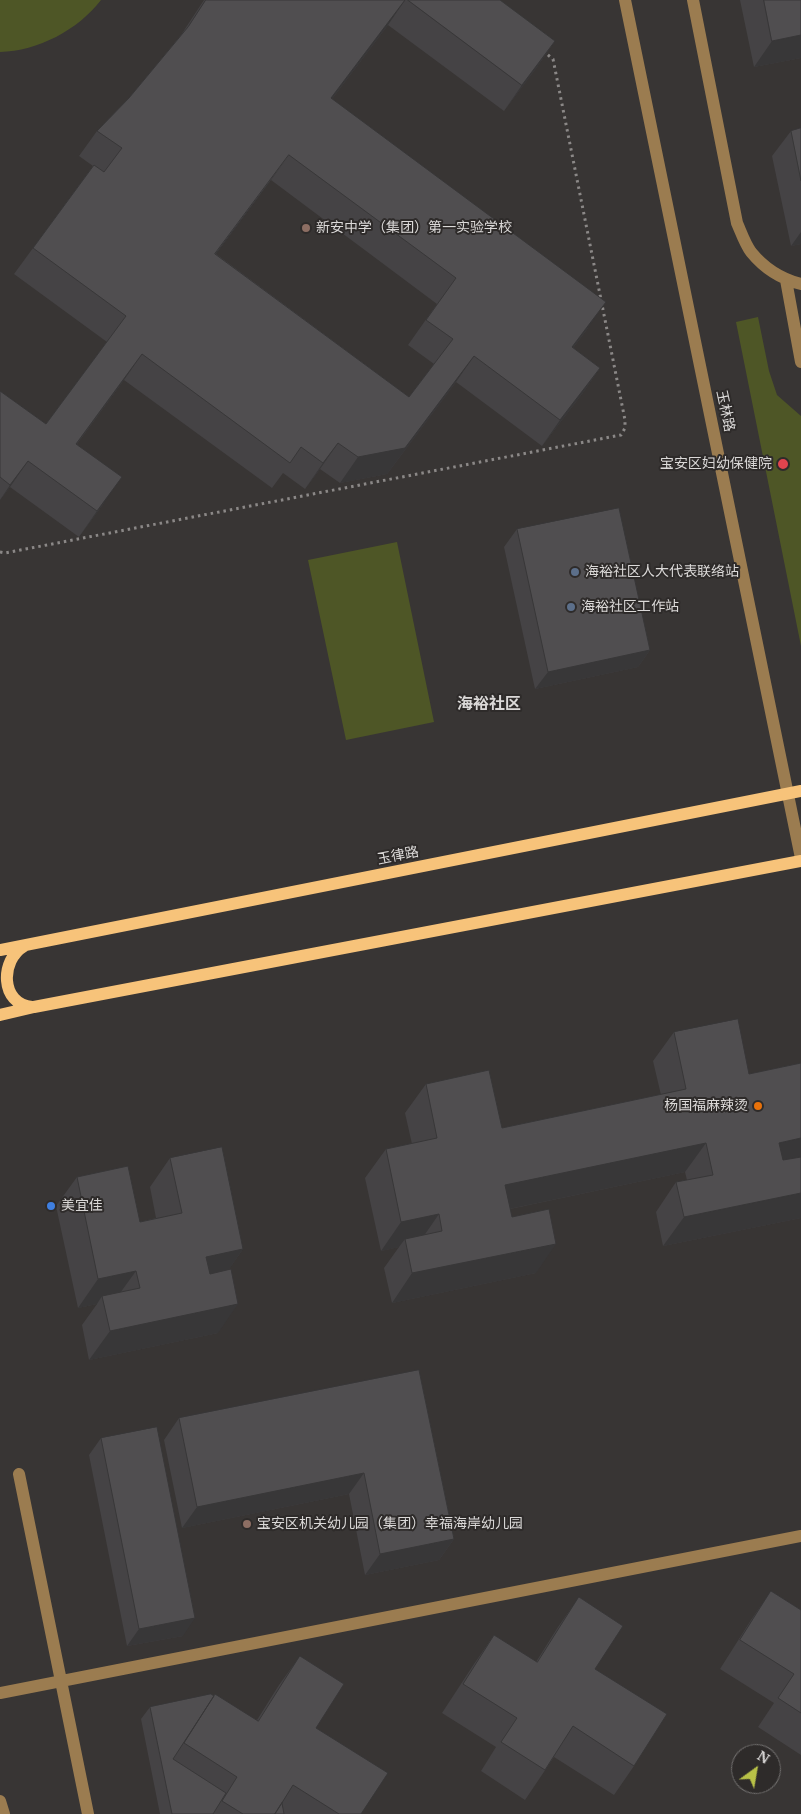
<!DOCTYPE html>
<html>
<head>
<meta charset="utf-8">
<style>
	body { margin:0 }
	#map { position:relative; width:801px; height:1814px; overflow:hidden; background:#383534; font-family:Merriweather,serif }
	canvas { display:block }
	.north { position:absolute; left:731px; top:1744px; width:50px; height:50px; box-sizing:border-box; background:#2e2b2a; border:1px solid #737170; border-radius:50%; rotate:32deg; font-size:14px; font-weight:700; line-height:20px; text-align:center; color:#dbd9d8 }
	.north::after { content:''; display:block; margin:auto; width:18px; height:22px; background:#b8c147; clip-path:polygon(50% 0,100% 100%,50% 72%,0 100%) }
</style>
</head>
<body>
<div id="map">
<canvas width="801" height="1814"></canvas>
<div class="north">N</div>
</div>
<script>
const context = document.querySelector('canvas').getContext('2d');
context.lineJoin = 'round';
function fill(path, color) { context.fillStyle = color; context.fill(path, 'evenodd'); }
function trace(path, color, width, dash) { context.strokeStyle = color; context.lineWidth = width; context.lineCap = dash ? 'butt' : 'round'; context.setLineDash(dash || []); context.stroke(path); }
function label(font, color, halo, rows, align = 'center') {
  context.font = font + ' Merriweather,"Noto Sans SC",serif'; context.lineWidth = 4; context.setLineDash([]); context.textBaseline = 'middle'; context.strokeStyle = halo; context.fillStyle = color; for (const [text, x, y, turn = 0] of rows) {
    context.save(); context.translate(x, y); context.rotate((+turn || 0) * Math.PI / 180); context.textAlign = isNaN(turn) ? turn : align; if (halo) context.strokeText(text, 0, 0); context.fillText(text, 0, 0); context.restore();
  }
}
fill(new Path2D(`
	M 0,0 L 101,0 C 78,30 38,51 0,52 Z
	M 758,317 L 769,371 L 777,395 L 801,416 L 801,646 L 736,322 Z
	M 397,542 L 434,722 L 346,740 L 308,560 Z`), '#4e5626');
trace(new Path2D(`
	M 0,552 L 5,553 L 621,435 L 625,428 L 625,420 L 553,59 L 543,51`), '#8b8887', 3, [2.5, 4]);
trace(new Path2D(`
	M 625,0 L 801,858
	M 693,0 L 737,223 C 741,232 745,244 751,252 C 764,268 781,279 801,284
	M 786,280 L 801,362
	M 19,1474 L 88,1814
	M 0,1693 L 801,1536
	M 0,1801 L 4,1814`), '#9b7c50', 12);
trace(new Path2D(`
	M 24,946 C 0,960 0,1004 32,1007
	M 0,950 L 801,791
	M 0,1015 L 34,1007 L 801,861`), '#f7c37a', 12);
fill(new Path2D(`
	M 204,0 L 500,0 L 555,41 L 537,67 L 504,111 L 388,25 L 332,99 L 588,328 L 573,348 L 600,368 L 582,394 L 542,446 L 456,382 L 387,474 L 340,483 L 320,469 L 305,489 L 283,473 L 272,488 L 124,380 L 77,444 L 104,503 L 79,537 L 10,487 L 0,500 L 0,391 L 46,424 L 107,342 L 14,274 L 93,166 L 79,156 L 97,131 L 129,98 L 181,35 ZM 271,180 L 437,304 L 408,345 L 434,364 L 409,397 L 216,254 Z
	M 740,0 L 801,0 L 801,58 L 754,67 Z
	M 801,128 L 801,244 L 791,246 L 772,156 L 791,131 Z
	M 517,529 L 650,650 L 638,667 L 535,689 L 504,547 Z
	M 674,1032 L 749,1074 L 801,1063 L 801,1218 L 663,1246 L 656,1212 L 676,1182 L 687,1180 L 685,1172 L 510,1209 L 512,1217 L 536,1273 L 392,1303 L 384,1268 L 399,1247 L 381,1251 L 365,1178 L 386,1149 L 412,1144 L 405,1113 L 426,1084 L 502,1128 L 661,1095 L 653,1061 Z
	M 170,1158 L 243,1249 L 229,1269 L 218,1333 L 89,1360 L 82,1325 L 97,1304 L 78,1308 L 56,1206 L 77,1177 L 140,1222 L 156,1218 L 150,1187 Z
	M 419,1370 L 454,1539 L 439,1560 L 365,1575 L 349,1494 L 182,1528 L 164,1440 L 179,1418 Z
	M 101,1438 L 183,1636 L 127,1646 L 89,1455 Z
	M 771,1591 L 801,1610 L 801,1755 L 758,1727 L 774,1703 L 720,1669 L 751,1620 Z
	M 579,1597 L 595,1669 L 634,1766 L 614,1795 L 554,1757 L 525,1800 L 481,1771 L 496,1747 L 442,1713 L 474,1664 L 494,1635 L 536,1662 L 558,1627 Z
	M 300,1656 L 316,1728 L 361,1814 L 160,1814 L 141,1719 L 150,1707 L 211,1694 L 257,1720 L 279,1685 Z`), '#454345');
fill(new Path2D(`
	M 405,0 L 388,25 L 313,124 L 331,98 Z
	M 801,35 L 801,58 L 754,67 L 772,41 Z
	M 555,41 L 537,67 L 504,111 L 522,85 Z
	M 289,155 L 271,180 L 197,280 L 215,254 Z
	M 801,232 L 801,244 L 791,246 Z
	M 606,302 L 588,328 L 554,373 L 572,347 Z
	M 142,354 L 124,380 L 58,469 L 76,444 Z
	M 474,356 L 456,382 L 387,474 L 340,483 L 358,457 Z
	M 600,368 L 582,394 L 542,446 L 560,420 Z
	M 338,443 L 320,469 L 305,489 L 323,463 Z
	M 28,461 L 10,487 L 0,500 L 10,485 Z
	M 122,477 L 104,503 L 79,537 L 97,511 Z
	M 650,650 L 638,667 L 535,689 L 548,672 Z
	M 801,1138 L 801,1157 L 759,1172 L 779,1143 Z
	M 706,1143 L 685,1172 L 485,1214 L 505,1185 Z
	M 801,1193 L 801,1218 L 663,1246 L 684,1217 Z
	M 439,1214 L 419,1243 L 405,1239 L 399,1247 L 381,1251 L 401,1222 Z
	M 556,1244 L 536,1273 L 392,1303 L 412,1273 Z
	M 243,1249 L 223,1278 L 185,1286 L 206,1257 Z
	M 136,1271 L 115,1300 L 102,1296 L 97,1304 L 78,1308 L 98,1279 Z
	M 238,1304 L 218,1333 L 89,1360 L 110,1331 Z
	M 364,1473 L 349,1494 L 182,1528 L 197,1507 Z
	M 454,1539 L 439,1560 L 365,1575 L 380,1554 Z
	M 195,1618 L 183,1636 L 127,1646 L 139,1629 Z`), '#383738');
const building = new Path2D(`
	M 206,0 L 405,0 L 331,98 L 606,302 L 572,347 L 600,368 L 560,420 L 474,356 L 405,448 L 358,457 L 338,443 L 323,463 L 301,447 L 290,463 L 142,354 L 76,444 L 122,477 L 97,511 L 28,461 L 10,485 L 0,477 L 0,391 L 46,424 L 126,316 L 33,248 L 94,165 L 104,172 L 122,148 L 97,131 L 129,98 L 188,27 ZM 289,155 L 456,278 L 426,320 L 453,339 L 409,397 L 215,254 Z
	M 408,0 L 500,0 L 555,41 L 522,85 Z
	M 764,0 L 801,0 L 801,35 L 772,41 Z
	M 801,128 L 801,181 L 791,131 Z
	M 619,508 L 650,650 L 548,672 L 517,529 Z
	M 738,1019 L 749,1074 L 801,1063 L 801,1138 L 779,1143 L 783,1160 L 801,1157 L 801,1193 L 684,1217 L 676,1182 L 713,1175 L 706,1143 L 505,1185 L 512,1217 L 549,1209 L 556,1244 L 412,1273 L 405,1239 L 442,1231 L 439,1214 L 401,1222 L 386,1149 L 437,1138 L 426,1084 L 489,1070 L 502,1128 L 686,1089 L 674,1032 Z
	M 222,1147 L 243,1249 L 206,1257 L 210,1274 L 231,1269 L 238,1304 L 110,1331 L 102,1296 L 140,1288 L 136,1271 L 98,1279 L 77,1177 L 128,1166 L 140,1222 L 182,1213 L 170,1158 Z
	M 419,1370 L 454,1539 L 380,1554 L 364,1473 L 197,1507 L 179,1418 Z
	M 157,1427 L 195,1618 L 139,1629 L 101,1438 Z
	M 771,1591 L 801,1610 L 801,1713 L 778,1698 L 794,1674 L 740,1640 Z
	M 579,1597 L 623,1626 L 595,1669 L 667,1714 L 634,1766 L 573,1726 L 545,1770 L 501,1742 L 517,1718 L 463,1684 L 494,1635 L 537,1662 Z
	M 300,1656 L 344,1684 L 316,1728 L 388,1773 L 361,1814 L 339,1814 L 293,1785 L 275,1814 L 243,1814 L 222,1801 L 237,1777 L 184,1743 L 215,1694 L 258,1721 Z
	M 211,1694 L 214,1696 L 173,1759 L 226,1793 L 213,1814 L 172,1814 L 150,1707 Z
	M 282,1803 L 284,1814 L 275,1814 Z`);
fill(building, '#504e50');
trace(building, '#383738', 1);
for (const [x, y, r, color] of [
	[306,228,5,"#8d6e63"],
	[783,464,6,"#e0444e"],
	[575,572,5,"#5c6f8a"],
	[571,607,5,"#5c6f8a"],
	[758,1106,5,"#e8710a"],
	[51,1206,5,"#3f7fe0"],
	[247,1524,5,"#8d6e63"]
]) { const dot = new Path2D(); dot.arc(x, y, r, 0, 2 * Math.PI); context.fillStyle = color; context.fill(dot); trace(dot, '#2e2b2a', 2); }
label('14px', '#dbd9d8', '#2e2b2a', [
	["新安中学（集团）第一实验学校",316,228],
	["宝安区妇幼保健院",772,464,"right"],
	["海裕社区人大代表联络站",585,572],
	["海裕社区工作站",581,607],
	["杨国福麻辣烫",748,1106,"right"],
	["美宜佳",61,1206],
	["宝安区机关幼儿园（集团）幸福海岸幼儿园",257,1524]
], 'left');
label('14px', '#dbd9d8', '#2e2b2a', [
	["玉林路",725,411,78],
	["玉律路",398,856,-11]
]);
label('bold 16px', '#dbd9d8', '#2e2b2a', [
	["海裕社区",489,704]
]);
</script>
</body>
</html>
